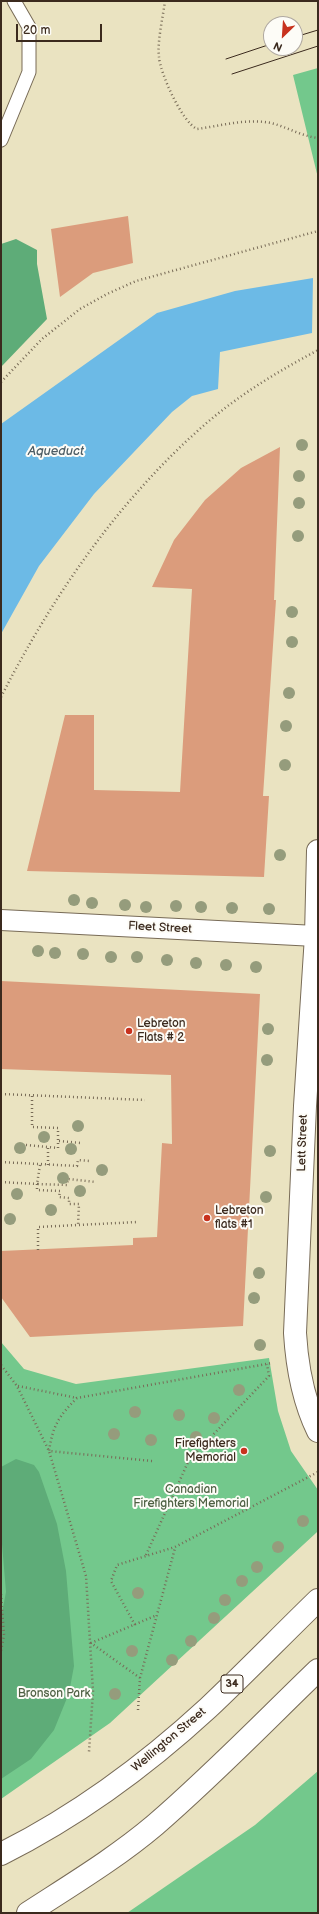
<!DOCTYPE html>
<html>
<head>
<meta charset="utf-8">
<style>
	body { margin:0 }
	#map { position:relative; width:319px; height:1914px; overflow:hidden; background:#eae3c1; font-family:"Balsamiq Sans",sans-serif }
	canvas { display:block }
	.frame { position:absolute; inset:0; border:2px solid #3b2a1e; pointer-events:none }
	.north { position:absolute; left:263px; top:16px; width:40px; height:40px; box-sizing:border-box; background:#fdfcf7; border:1px solid #afa8a0; border-radius:50%; rotate:205deg; font-size:11px; font-weight:700; line-height:16px; text-align:center; color:#3b2a1e }
	.north::after { content:''; display:block; margin:auto; width:14px; height:18px; background:#c8321e; clip-path:polygon(50% 0,100% 100%,50% 72%,0 100%) }
	.scale { position:absolute; left:16px; top:24px; width:86px; height:18px; box-sizing:border-box; border:2px solid #3b2a1e; border-top:0; padding-left:5px; font-size:12px; line-height:14px; white-space:nowrap; color:#3b2a1e; -webkit-text-stroke:3px #fdfcf7; paint-order:stroke }
</style>
</head>
<body>
<div id="map">
<canvas width="319" height="1914"></canvas>
<div class="frame"></div>
<div class="north">N</div>
<div class="scale">20 m</div>
</div>
<script>
const context = document.querySelector('canvas').getContext('2d');
context.lineJoin = 'round';
function fill(path, color) { context.fillStyle = color; context.fill(path, 'evenodd'); }
function trace(path, color, width, dash) { context.strokeStyle = color; context.lineWidth = width; context.lineCap = dash ? 'butt' : 'round'; context.setLineDash(dash || []); context.stroke(path); }
function label(font, color, halo, rows, align = 'center') {
  context.font = font + ' "Balsamiq Sans",sans-serif'; context.lineWidth = 4; context.setLineDash([]); context.textBaseline = 'middle'; context.strokeStyle = halo; context.fillStyle = color; for (const [text, x, y, turn = 0] of rows) {
    context.save(); context.translate(x, y); context.rotate((+turn || 0) * Math.PI / 180); context.textAlign = isNaN(turn) ? turn : align; if (halo) context.strokeText(text, 0, 0); context.fillText(text, 0, 0); context.restore();
  }
}
fill(new Path2D(`
	M 318,68 L 318,178 L 293,75 Z
	M 1,1342 L 24,1369 L 76,1384 L 269,1358 L 278,1411 L 291,1451 L 318,1490 L 318,1531 L 316,1533 L 110,1723 L 1,1799 Z
	M 318,1771 L 318,1913 L 127,1913 L 255,1825 Z`), '#73c88c');
fill(new Path2D(`
	M 16,239 L 37,250 L 37,264 L 47,319 L 1,367 L 1,244 Z
	M 16,1459 L 34,1465 L 39,1472 L 57,1524 L 66,1571 L 74,1666 L 69,1693 L 54,1730 L 31,1759 L 1,1779 L 1,1618 L 6,1592 L 1,1532 L 1,1467 Z`), '#5eac78');
fill(new Path2D(`
	M 313,278 L 312,333 L 220,352 L 218,389 L 192,396 L 172,412 L 94,494 L 39,566 L 1,634 L 1,424 L 157,313 L 235,291 Z`), '#6cbae6');
fill(new Path2D(`
	M 128,216 L 133,263 L 93,273 L 60,297 L 51,229 Z
	M 280,447 L 274,600 L 276,600 L 263,796 L 269,796 L 264,877 L 27,871 L 65,715 L 94,715 L 94,790 L 180,792 L 192,589 L 152,587 L 174,540 L 205,500 L 241,468 Z
	M 1,981 L 260,994 L 243,1326 L 30,1337 L 1,1297 L 1,1251 L 133,1245 L 133,1238 L 157,1237 L 162,1143 L 172,1144 L 171,1075 L 1,1069 Z`), '#db9c7c');
const service = new Path2D(`
	M 1,140 L 29,72 L 29,27 L 14,1`);
const pedestrian = new Path2D(`
	M 1,920 L 316,936`);
const minor = new Path2D(`
	M 318,851 L 316,936 L 305,1106 L 295,1333 C 297,1367 303,1400 318,1431`);
const primary = new Path2D(`
	M 1,1854 C 77,1816 145,1766 208,1708 C 245,1673 281,1636 318,1600
	M 28,1913 C 71,1885 116,1858 155,1825 C 212,1776 264,1722 318,1670`);
trace(service, '#786b57', 15);
trace(pedestrian, '#786b57', 22);
trace(minor, '#786b57', 24);
trace(primary, '#786b57', 24);
trace(new Path2D(`
	M 165,1 C 163,17 157,42 159,57 C 160,73 182,122 197,129 C 220,126 247,118 271,123 C 287,127 301,136 318,138
	M 1,382 L 42,339 L 80,309 L 107,294 L 136,281 L 318,231
	M 1,697 C 52,597 118,501 202,427 C 237,396 277,372 318,350
	M 1,1094 L 145,1100
	M 32,1096 L 32,1127 L 58,1128 L 58,1148 L 48,1147 L 48,1165
	M 59,1141 L 81,1143
	M 26,1145 L 48,1147
	M 1,1162 L 77,1166 L 78,1160 L 90,1161
	M 40,1165 L 37,1184 L 67,1185 L 68,1179 L 96,1182
	M 1,1182 L 37,1184 L 37,1190 L 60,1191 L 59,1197 L 69,1198 L 69,1204 L 79,1204 L 78,1225
	M 38,1250 L 38,1227 L 138,1222
	M 1,1365 L 17,1386 L 49,1451 L 86,1576 L 93,1691 L 89,1752
	M 18,1386 L 77,1398
	M 152,1461 L 49,1451 C 53,1425 59,1416 77,1398 L 272,1363
	M 146,1555 L 189,1460 L 269,1376 L 267,1364
	M 1,1594 L 4,1635 L 1,1651
	M 135,1625 L 111,1581 L 117,1565 L 175,1547 L 318,1472
	M 140,1678 L 91,1643 L 157,1615
	M 138,1710 L 140,1678 L 175,1548`), '#786b57', 2.5, [1, 3]);
trace(service, '#fff', 13);
trace(pedestrian, '#fff', 20);
trace(minor, '#fff', 22);
trace(primary, '#fff', 22);
trace(new Path2D(`
	M 295,37 L 318,30
	M 226,59 L 271,44
	M 232,74 L 318,46`), '#3b2a1e', 1);
context.fillStyle = '#959c7c';
for (const [x, y] of [
	[302,445],
	[299,476],
	[299,503],
	[298,536],
	[292,612],
	[292,642],
	[289,693],
	[286,726],
	[285,765],
	[280,855],
	[74,900],
	[92,903],
	[125,905],
	[176,906],
	[146,907],
	[201,907],
	[232,908],
	[269,909],
	[38,951],
	[55,953],
	[83,954],
	[111,957],
	[137,957],
	[167,960],
	[196,963],
	[226,965],
	[256,967],
	[268,1029],
	[267,1060],
	[78,1126],
	[44,1137],
	[20,1148],
	[71,1149],
	[270,1151],
	[102,1170],
	[63,1178],
	[80,1191],
	[17,1194],
	[266,1197],
	[51,1210],
	[10,1219],
	[259,1273],
	[254,1298],
	[260,1345],
	[239,1390],
	[135,1412],
	[179,1415],
	[214,1418],
	[114,1434],
	[196,1437],
	[151,1440],
	[303,1521],
	[278,1547],
	[257,1567],
	[242,1581],
	[138,1593],
	[225,1600],
	[214,1618],
	[191,1641],
	[132,1651],
	[172,1660],
	[115,1694]
]) { context.beginPath(); context.arc(x, y, 6, 0, 2 * Math.PI); context.fill(); }
for (const [x, y, r, color] of [
	[129,1031,4,"#c8321e"],
	[207,1218,4,"#c8321e"],
	[244,1451,4,"#c8321e"]
]) { const dot = new Path2D(); dot.arc(x, y, r, 0, 2 * Math.PI); context.fillStyle = color; context.fill(dot); trace(dot, '#fdfcf7', 1.5); }
for (const [x, y, w] of [
	[232,1684,22]
]) { const box = new Path2D(); box.roundRect(x - w / 2, y - 9, w, 18, 3); context.fillStyle = '#fdfcf7'; context.fill(box); trace(box, '#3b2a1e', 1); }
label('bold 11px', '#3b2a1e', null, [
	["34",232,1684]
]);
label('12px', '#3b2a1e', '#fdfcf7', [
	["Fleet Street",160,928,3],
	["Lett Street",303,1143,-88],
	["Wellington Street",169,1740,-40]
]);
label('12px', '#3b2a1e', '#fdfcf7', [
	["Lebreton",137,1024],
	["Flats # 2",137,1038],
	["Lebreton",215,1211],
	["flats #1",215,1225],
	["Firefighters",236,1444,"right"],
	["Memorial",236,1458,"right"]
], 'left');
label('12px', '#4f6144', '#fdfcf7', [
	["Canadian",191,1490],
	["Firefighters Memorial",191,1504],
	["Bronson Park",54,1694]
]);
label('italic 13px', '#4c5c64', '#fdfcf7', [
	["Aqueduct",56,452]
]);
</script>
</body>
</html>
